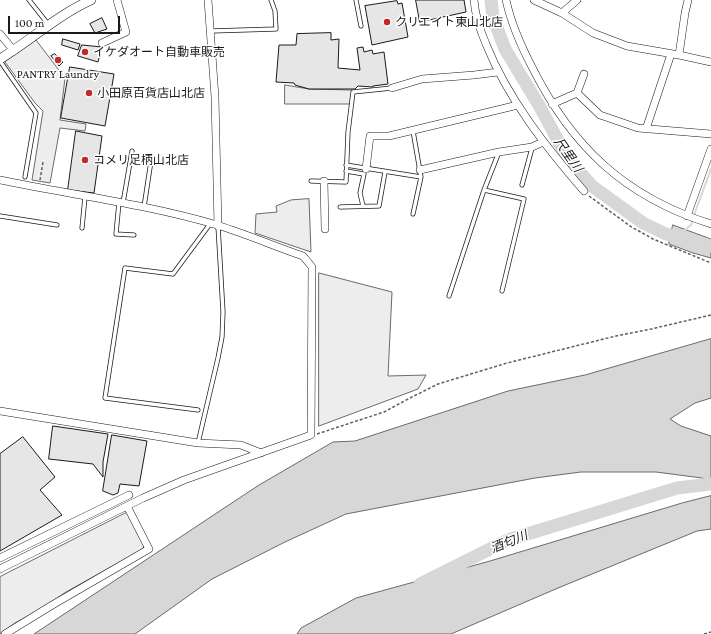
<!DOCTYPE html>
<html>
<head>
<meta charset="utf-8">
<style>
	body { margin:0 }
	#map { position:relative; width:711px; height:634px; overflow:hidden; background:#fff; font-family:"Crimson Pro",serif }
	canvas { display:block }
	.scale { position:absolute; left:8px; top:16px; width:112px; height:18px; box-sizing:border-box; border:2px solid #1a1a1a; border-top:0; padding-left:5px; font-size:12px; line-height:14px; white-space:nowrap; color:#1a1a1a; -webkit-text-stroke:3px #fff; paint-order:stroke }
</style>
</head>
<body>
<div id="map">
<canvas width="711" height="634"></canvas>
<div class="scale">100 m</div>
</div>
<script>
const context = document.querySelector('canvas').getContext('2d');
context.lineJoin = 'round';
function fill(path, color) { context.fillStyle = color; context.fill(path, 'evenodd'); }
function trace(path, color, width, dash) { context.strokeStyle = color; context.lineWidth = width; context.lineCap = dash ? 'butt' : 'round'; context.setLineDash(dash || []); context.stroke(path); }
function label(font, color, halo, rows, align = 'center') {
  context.font = font + ' "Crimson Pro","Noto Sans JP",serif'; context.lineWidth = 3; context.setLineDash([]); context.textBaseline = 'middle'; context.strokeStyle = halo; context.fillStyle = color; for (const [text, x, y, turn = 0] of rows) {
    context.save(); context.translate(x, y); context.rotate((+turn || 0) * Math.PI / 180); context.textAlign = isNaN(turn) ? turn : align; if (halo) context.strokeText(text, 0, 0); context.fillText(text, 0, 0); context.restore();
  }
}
const built = new Path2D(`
	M 36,40 L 65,78 L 60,120 L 86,124 L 85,131 L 60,128 L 50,183 L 32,180 L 43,111 L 35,103 L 5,62 Z
	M 285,85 L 309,89 L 352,90 L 350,104 L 285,104 Z
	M 309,199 L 311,252 L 255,233 L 256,214 L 277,212 L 276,206 L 291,200 Z
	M 319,273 L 392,292 L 388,376 L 426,375 L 418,389 L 319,426 Z
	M 128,512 L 144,544 L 143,549 L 66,592 L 41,609 L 15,623 L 0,634 L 0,577 Z`);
fill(built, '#ededed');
trace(built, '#6a6a6a', 1);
const water = new Path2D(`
	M 673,225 L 711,239 L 711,258 L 693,253 L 669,244 Z
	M 711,339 L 711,398 L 695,403 L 670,419 L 681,426 L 711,436 L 711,482 L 702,478 L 656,472 L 581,472 L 535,478 L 346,514 L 285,542 L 212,579 L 135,634 L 34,634 L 259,485 L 333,442 L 355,441 L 508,391 L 585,375 Z
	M 711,496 L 711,529 L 697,531 L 558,588 L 451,634 L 297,634 L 301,628 L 356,598 L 490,561 L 682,503 Z`);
fill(water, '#d7d7d7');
trace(water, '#6a6a6a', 1);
trace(new Path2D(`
	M 694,215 L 711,169
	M 685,230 L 691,225 L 693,219`), '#d7d7d7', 2);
trace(new Path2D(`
	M 491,0 L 493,17 L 505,49 L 540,107 L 568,159 L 592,186 L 643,223 L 666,234 L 711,246
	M 420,584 L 508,540 L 677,488 L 711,484`), '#d7d7d7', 13);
const building = new Path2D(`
	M 416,0 L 464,0 L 466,12 L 420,22 Z
	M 397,1 L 398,4 L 402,3 L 408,37 L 372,45 L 365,6 Z
	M 102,18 L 107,29 L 95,33 L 90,24 Z
	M 331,33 L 331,40 L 339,39 L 338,68 L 360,70 L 357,48 L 363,47 L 364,52 L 372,50 L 373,54 L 384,52 L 388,84 L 373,86 L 373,87 L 358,86 L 355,89 L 309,89 L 295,85 L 294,83 L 276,82 L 279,45 L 296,45 L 297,34 Z
	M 63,39 L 80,44 L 78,50 L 62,45 Z
	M 82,45 L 102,47 L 98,62 L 78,56 Z
	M 55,54 L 63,62 L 59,66 L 51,56 Z
	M 70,67 L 114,74 L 105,126 L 61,118 Z
	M 76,131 L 102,136 L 94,193 L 68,190 Z
	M 53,426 L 108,434 L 103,462 L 103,477 L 93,464 L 49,459 Z
	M 112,435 L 147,441 L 139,486 L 120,484 L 118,493 L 113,495 L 103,491 Z
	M 23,437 L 55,477 L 40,490 L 62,515 L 0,551 L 0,454 Z`);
fill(building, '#e6e6e6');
trace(building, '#1a1a1a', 1);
const lane = new Path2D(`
	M 29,0 L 48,24
	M 356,0 L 361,26
	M 211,31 L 276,29 L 275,11 L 271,0
	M 0,61 L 36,113 L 25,177
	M 413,131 L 421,177 L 413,214
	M 346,165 L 421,177
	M 346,171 L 364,174 L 360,193 L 363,206
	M 311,181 L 346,182 L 348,132 L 353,92 L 392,88
	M 522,185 L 532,148
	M 484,190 L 524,199 L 502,291
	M 119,202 L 116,234 L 134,235
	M 123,203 L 132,151
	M 144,207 L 151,161
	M 340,207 L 379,206 L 385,172
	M 0,216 L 57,225
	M 82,228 L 85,197
	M 449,296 L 484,190 L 499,152
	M 198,410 L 105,398 L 125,268 L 173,274 L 210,224
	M 198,443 L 218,358 L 222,337 L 223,312 L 218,226`);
const street = new Path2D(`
	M 208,0 L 215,97 L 218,226
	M 474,0 C 475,15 480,30 486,44 C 508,99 546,147 584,191
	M 506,0 C 511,23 521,46 532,67 C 572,147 625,197 711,224
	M 534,0 L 562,13 L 593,33 L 627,46 L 679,55 L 711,62
	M 562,13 L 577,0
	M 0,34 L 14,51
	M 102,43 L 126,32 L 117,0
	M 679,55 L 685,13 L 688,0
	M 392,88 L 422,79 L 474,75 L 498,72
	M 577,93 L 600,115 L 638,128 L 711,134
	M 552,104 L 577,93 L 584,74
	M 646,129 L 671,54
	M 366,169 L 370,136 L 389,136 L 518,105
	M 420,170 L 499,152 L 532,147 L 543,142
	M 0,180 C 72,195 146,204 217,225 C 246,234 274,246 303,256 L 312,267 L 311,435 L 184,480 L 143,498 L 0,569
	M 324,181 L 325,229
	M 687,216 L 711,149
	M 0,411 L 198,443 L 241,445 L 261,453
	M 0,558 L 129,495
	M 5,634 L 54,604 L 149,549 L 127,506`);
const secondary = new Path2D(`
	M 0,59 C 31,40 58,15 91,0`);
trace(lane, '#1a1a1a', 5);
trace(street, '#1a1a1a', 8);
trace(secondary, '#1a1a1a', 10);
trace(new Path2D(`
	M 40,180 L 43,162
	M 589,196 L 630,226 L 653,239 L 711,263
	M 317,434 L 384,412 L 410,398 L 438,384 L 507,363 L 616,336 L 651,329 L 711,315
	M 704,634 L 711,632`), '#5f5f5f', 1.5, [3, 2]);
trace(lane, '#fff', 3.5);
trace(street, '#fff', 7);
trace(secondary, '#fff', 9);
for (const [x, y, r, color] of [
	[387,22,4,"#c62828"],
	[85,52,4,"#c62828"],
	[58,60,4,"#c62828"],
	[89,93,4,"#c62828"],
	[85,160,4,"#c62828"]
]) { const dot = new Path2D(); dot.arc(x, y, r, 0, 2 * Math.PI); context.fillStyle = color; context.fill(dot); trace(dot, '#fff', 1.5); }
label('12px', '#1a1a1a', '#fff', [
	["クリエイト東山北店",395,22],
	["イケダオート自動車販売",93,52],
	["PANTRY Laundry",58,74,"center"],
	["小田原百貨店山北店",97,93],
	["コメリ足柄山北店",93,160]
], 'left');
label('italic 13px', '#1a1a1a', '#fff', [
	["尺里川",568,155,55],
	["酒匂川",509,542,-22]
]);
</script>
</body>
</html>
